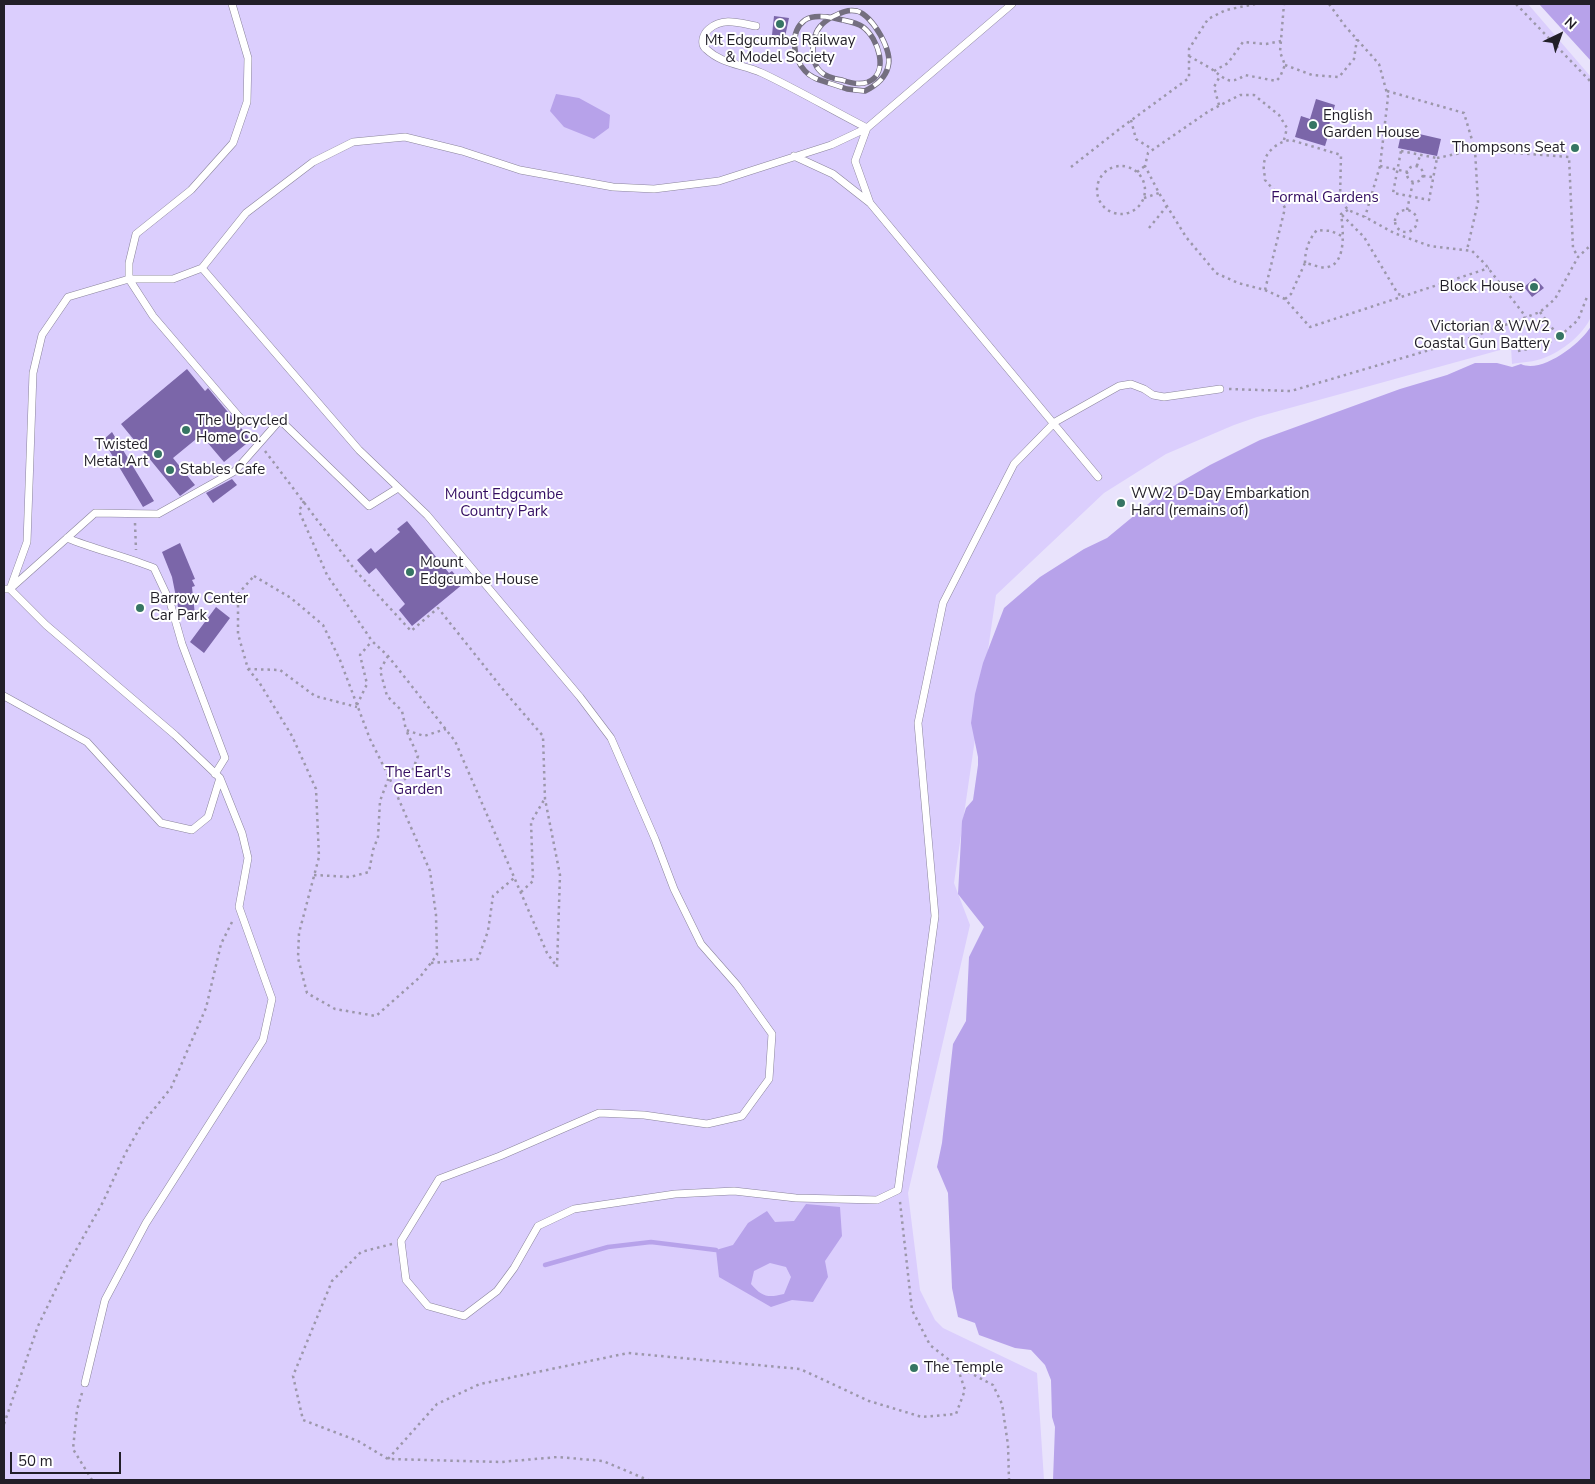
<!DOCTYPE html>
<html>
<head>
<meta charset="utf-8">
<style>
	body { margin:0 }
	#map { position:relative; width:1595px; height:1484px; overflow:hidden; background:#e9e3fc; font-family:"Nunito Sans",sans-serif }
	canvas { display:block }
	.frame { position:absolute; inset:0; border:5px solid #221f28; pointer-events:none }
	.north { position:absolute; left:1535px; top:10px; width:50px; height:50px; -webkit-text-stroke:4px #fff; paint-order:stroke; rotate:42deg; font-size:14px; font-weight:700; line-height:20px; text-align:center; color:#221f28 }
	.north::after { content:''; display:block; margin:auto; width:18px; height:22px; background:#221f28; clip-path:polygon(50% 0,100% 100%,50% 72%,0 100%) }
	.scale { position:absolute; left:10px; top:1452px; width:111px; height:22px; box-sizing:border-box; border:2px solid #221f28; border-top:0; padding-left:6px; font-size:15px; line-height:18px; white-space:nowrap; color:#221f28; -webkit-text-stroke:4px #fff; paint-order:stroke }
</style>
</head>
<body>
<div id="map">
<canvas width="1595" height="1484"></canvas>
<div class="frame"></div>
<div class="north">N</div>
<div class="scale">50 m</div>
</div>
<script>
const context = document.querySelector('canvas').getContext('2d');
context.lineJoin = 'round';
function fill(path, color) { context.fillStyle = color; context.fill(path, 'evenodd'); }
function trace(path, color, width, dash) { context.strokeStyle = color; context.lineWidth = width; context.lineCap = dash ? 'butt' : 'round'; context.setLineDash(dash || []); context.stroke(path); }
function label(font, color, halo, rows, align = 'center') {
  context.font = font + ' "Nunito Sans",sans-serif'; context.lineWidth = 4; context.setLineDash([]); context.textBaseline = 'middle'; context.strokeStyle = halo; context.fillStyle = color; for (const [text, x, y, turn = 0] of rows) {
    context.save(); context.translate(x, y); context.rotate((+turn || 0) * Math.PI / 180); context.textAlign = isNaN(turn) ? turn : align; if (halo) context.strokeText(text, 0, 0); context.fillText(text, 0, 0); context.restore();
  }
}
fill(new Path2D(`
	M 4,4 L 1528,4 L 1591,77 L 1591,317 C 1583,335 1562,351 1544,358 C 1534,362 1523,362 1512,364 L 1511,347 L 1257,417 L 1234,425 L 1166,454 L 1104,493 L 996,595 L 954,883 L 970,925 L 908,1193 L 920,1290 L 935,1320 L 943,1328 L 1037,1373 L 1044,1480 L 4,1480 Z`), '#dbcefd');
fill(new Path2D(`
	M 1539,4 L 1591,4 L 1591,61 Z
	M 556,94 L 579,98 L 610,115 L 609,128 L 594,139 L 564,127 L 550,111 Z
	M 1591,326 L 1591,1480 L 1053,1480 L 1055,1427 L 1052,1417 L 1051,1380 L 1045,1365 L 1031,1350 L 1015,1348 L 979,1335 L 975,1323 L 958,1317 L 952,1288 L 948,1193 L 937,1167 L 942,1143 L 953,1044 L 966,1021 L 969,957 L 984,927 L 958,894 L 962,821 L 966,808 L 973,800 L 978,765 L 978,757 L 971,723 L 975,694 L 983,663 L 1004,608 L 1040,577 L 1084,549 L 1107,538 L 1153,500 L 1177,484 L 1210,465 L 1260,440 L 1400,389 L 1447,375 L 1475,363 L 1497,363 L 1512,367 L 1521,364 C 1541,374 1581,344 1591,326 Z
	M 806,1204 L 840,1207 L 842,1236 L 825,1261 L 828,1277 L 813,1302 L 792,1300 L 771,1307 L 719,1277 L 716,1250 L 733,1245 L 748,1223 L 767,1211 L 775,1222 L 794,1221 ZM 770,1263 L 786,1267 L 791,1277 L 784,1294 C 768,1298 762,1297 751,1284 L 754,1271 Z`), '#b7a2ea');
trace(new Path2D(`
	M 545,1265 L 608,1247 L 651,1242 L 716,1250`), '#b7a2ea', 4.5);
fill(new Path2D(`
	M 774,16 L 789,18 L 785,37 L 772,35 Z
	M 1316,99 L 1335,105 L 1327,132 L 1329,133 L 1325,146 L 1295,137 L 1301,116 L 1310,119 Z
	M 1402,130 L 1441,139 L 1437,156 L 1398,148 Z
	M 1535,278 L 1544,288 L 1532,297 L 1524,287 Z
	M 187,369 L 205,391 L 208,388 L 251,440 L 224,462 L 201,435 L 173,458 L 195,485 L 180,496 L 121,424 Z
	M 112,432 L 154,501 L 143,507 L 103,440 Z
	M 232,479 L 237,485 L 213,503 L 206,493 Z
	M 407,521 L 449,573 L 452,571 L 463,584 L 412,626 L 399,610 L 405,604 L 376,568 L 369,574 L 357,560 L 371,548 L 375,553 L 400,532 L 397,529 Z
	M 180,543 L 195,579 L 192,580 L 195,586 L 192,587 L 195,615 L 180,617 L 172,577 L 162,552 Z
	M 216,607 L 230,618 L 204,653 L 190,642 Z`), '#7b66a9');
const service = new Path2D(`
	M 232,4 L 248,58 L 247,102 L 233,143 L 191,190 L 136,234 L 129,263 L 129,279 L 153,316 L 242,420
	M 756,26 C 739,23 723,17 709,29 C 703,34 700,44 706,49 C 723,65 743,64 762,73 C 798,90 832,110 867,128
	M 794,156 L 833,174 L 870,203 L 855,161 L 867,128
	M 870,203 L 1098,477
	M 202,268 L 359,450 L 427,515 L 580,697 L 611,738 L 655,839 L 674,889 L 701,944 L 737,985 L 772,1034 L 769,1079 L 742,1116 L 707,1124 L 644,1115 L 599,1113 L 500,1156 L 439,1179 L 401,1241 L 406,1280 L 428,1306 L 464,1316 L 497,1291 L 514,1268 L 538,1226 L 574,1209 L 675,1194 L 734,1191 L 796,1198 L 877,1200 L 898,1190 L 935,916 L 918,723 L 943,603 L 1014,464 L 1055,422 L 1119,386 L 1131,384 L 1144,389 L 1153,395 L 1164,397 L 1220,389
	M 67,538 C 96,550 125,556 154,568 L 170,602 L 182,644 L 225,758 L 215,774
	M 4,589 L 10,589 L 27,542 L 33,373 L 42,335 L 68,297 L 129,279 L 173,279 L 202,268 L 246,213 L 313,162 L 353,142 L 405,137 L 462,151 L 520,170 L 613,187 L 654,189 L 719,181 L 831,145 L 867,128 L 1012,4
	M 4,696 L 87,742 L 161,823 L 192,830 L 208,817 L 220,778 L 175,735 L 46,625 L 10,589 L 95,513 L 158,514 L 235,471 L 280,420 L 369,506 L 398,488
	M 85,1383 L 105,1300 L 146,1223 L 263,1040 L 272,999 L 239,907 L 248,858 L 242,833 L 220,778`);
trace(service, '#8b859c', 8);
trace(new Path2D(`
	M 1329,4 L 1345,26 L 1379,64 L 1388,97 L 1380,166 L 1365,217
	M 1516,4 L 1591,82
	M 1189,56 C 1196,60 1203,64 1210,68 C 1224,77 1228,87 1245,75 L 1276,81 L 1280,77 L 1285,65 L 1280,52 L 1284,4
	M 1285,65 L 1312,75 L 1339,77 L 1354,59 L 1357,39
	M 1214,71 L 1228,63 L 1243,42 L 1266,44 L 1281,41
	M 1387,91 L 1464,113 L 1475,150 L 1478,202 L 1467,250
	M 1219,105 L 1214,87 L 1220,76
	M 1131,120 L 1136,139 L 1152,149
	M 1284,140 L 1287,128 L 1279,115 L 1254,95 L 1240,95 L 1209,111 L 1148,153 L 1145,166 L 1159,193 L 1186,237 L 1216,273 L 1238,283 L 1265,290 L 1285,208 L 1279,196 L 1265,180 C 1265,175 1263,169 1264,163 C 1266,151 1279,141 1291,140 L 1341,155 L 1340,199 L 1348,210 L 1365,217 L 1394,233 L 1430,246 L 1472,251 L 1485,264 L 1526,317
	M 1401,151 L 1437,158 L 1429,200 L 1393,193 Z
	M 1437,158 L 1475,150 L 1569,157 L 1573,248 L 1578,257
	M1097 190a24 24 0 1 1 48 0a24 24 0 1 1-48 0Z
	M 1380,166 L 1408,172
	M 1417,166 L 1420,155
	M1407 174a8 8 0 1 1 16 0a8 8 0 1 1-16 0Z
	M 1071,167 L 1122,127 L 1189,78 L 1189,49 L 1208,19 L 1226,10 L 1255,4
	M 1137,172 L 1145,166
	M 1423,176 L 1433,177
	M 1144,198 L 1159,193
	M1395 221a11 11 0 1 1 22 0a11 11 0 1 1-22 0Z
	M 1407,210 L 1413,182
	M 1342,215 L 1364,237 L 1398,294 L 1404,296
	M 1149,228 L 1167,206
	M 1305,263 C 1305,250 1309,239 1317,230 L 1331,231 L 1342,236
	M 1265,290 L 1285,299 L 1310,327 L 1489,268
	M 1285,299 L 1291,294 L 1305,263 C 1311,264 1322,269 1328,267 C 1347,263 1343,228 1341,214 L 1348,210
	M 1540,312 L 1559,337 L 1578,320 L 1587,297
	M 1518,351 L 1542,346 L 1559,337
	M 1229,389 L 1291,391 L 1470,338 L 1540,312 L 1555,299 L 1578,257 L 1591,245
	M 265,451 L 355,570 L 411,631 L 438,608 L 505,692 L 543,736 L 545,799 L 560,875 L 557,967 L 547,953 L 455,741 L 388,656 L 372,641 L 327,575 L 299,511 L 304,501
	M 135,523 L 136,550
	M 254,576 L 291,598 L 323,625 L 340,660 L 370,739 L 389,777 L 430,871 L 436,915 L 437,955 L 420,977 L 376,1016 L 335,1009 L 307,993 L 298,958 L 299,933 L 319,857 L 316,789 L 292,736 L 259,682 L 248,669 L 238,634 L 238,594 Z
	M 388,656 L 380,670 L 387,696 L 402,711 L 406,730 L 424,736 L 446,729
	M 248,669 L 280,670 L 315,696 L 357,707
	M 357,705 L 367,684 L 360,655 L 372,641
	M 394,788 L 411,774 L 418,756 L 406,730
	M 314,875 L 350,877 L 369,872 L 373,850 L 378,837 L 380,801 L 389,777
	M 521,892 L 533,881 L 531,822 L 544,800
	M 431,963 L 478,959 L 488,931 L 493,896 L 514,878
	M 900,1202 L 912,1310 L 930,1345 L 957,1366 L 993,1385 L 1002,1404 L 1008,1445 L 1009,1480
	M 392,1244 L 361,1252 L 332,1281 L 293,1376 L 303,1420 L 358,1441 L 388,1459 L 501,1462 L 558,1457 L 603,1461 L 648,1480
	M 82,1393 L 77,1410 L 73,1449 L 92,1480
	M 4,1424 L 38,1326 L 67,1266 L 103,1202 L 125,1154 L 142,1124 L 171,1088 L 206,1008 L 221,944 L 232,922
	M 388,1459 L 437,1404 L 480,1384 L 628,1353 L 800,1369 L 869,1401 L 922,1417 L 956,1414 L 965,1390 L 957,1366`), '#9c97aa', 2.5, [2.5, 4]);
trace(service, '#fff', 7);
const rail = new Path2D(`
	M 832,84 L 847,89 L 865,91 C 875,86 885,79 888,67 C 893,51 873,16 857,11 C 847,9 840,13 832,17 C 822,23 816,29 814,40 C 812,51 812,64 821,72 C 826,77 835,79 842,80 C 850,83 860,85 868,82 C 890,73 878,38 863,27 C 856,22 846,21 838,19 C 829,17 814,14 805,20 C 789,32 793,58 805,71 C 812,79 823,81 832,84`);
trace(rail, '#746f7f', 5.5);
trace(rail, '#fff', 4, [11]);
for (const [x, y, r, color] of [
	[780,24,5,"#367563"],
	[1313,125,5,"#367563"],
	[1575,148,5,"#367563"],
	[1534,287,5,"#367563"],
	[1560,336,5,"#367563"],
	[186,430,5,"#367563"],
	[158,454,5,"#367563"],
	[170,470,5,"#367563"],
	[1121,503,5,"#367563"],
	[410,572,5,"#367563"],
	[140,608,5,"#367563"],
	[914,1368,5,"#367563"]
]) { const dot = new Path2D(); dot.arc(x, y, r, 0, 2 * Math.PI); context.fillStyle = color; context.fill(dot); trace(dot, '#fff', 2); }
label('15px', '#221f28', '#fff', [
	["Mt Edgcumbe Railway",780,41,"center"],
	["& Model Society",780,58,"center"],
	["English",1323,116],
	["Garden House",1323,133],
	["Thompsons Seat",1565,148,"right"],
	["Block House",1524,287,"right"],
	["Victorian & WW2",1550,327,"right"],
	["Coastal Gun Battery",1550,344,"right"],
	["The Upcycled",196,421],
	["Home Co.",196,438],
	["Twisted",148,445,"right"],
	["Metal Art",148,462,"right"],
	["Stables Cafe",180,470],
	["WW2 D-Day Embarkation",1131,494],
	["Hard (remains of)",1131,511],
	["Mount",420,563],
	["Edgcumbe House",420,580],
	["Barrow Center",150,599],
	["Car Park",150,616],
	["The Temple",924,1368]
], 'left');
label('15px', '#340e62', '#fff', [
	["Formal Gardens",1325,198],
	["Mount Edgcumbe",504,495],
	["Country Park",504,512],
	["The Earl's",418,773],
	["Garden",418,790]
]);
</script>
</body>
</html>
